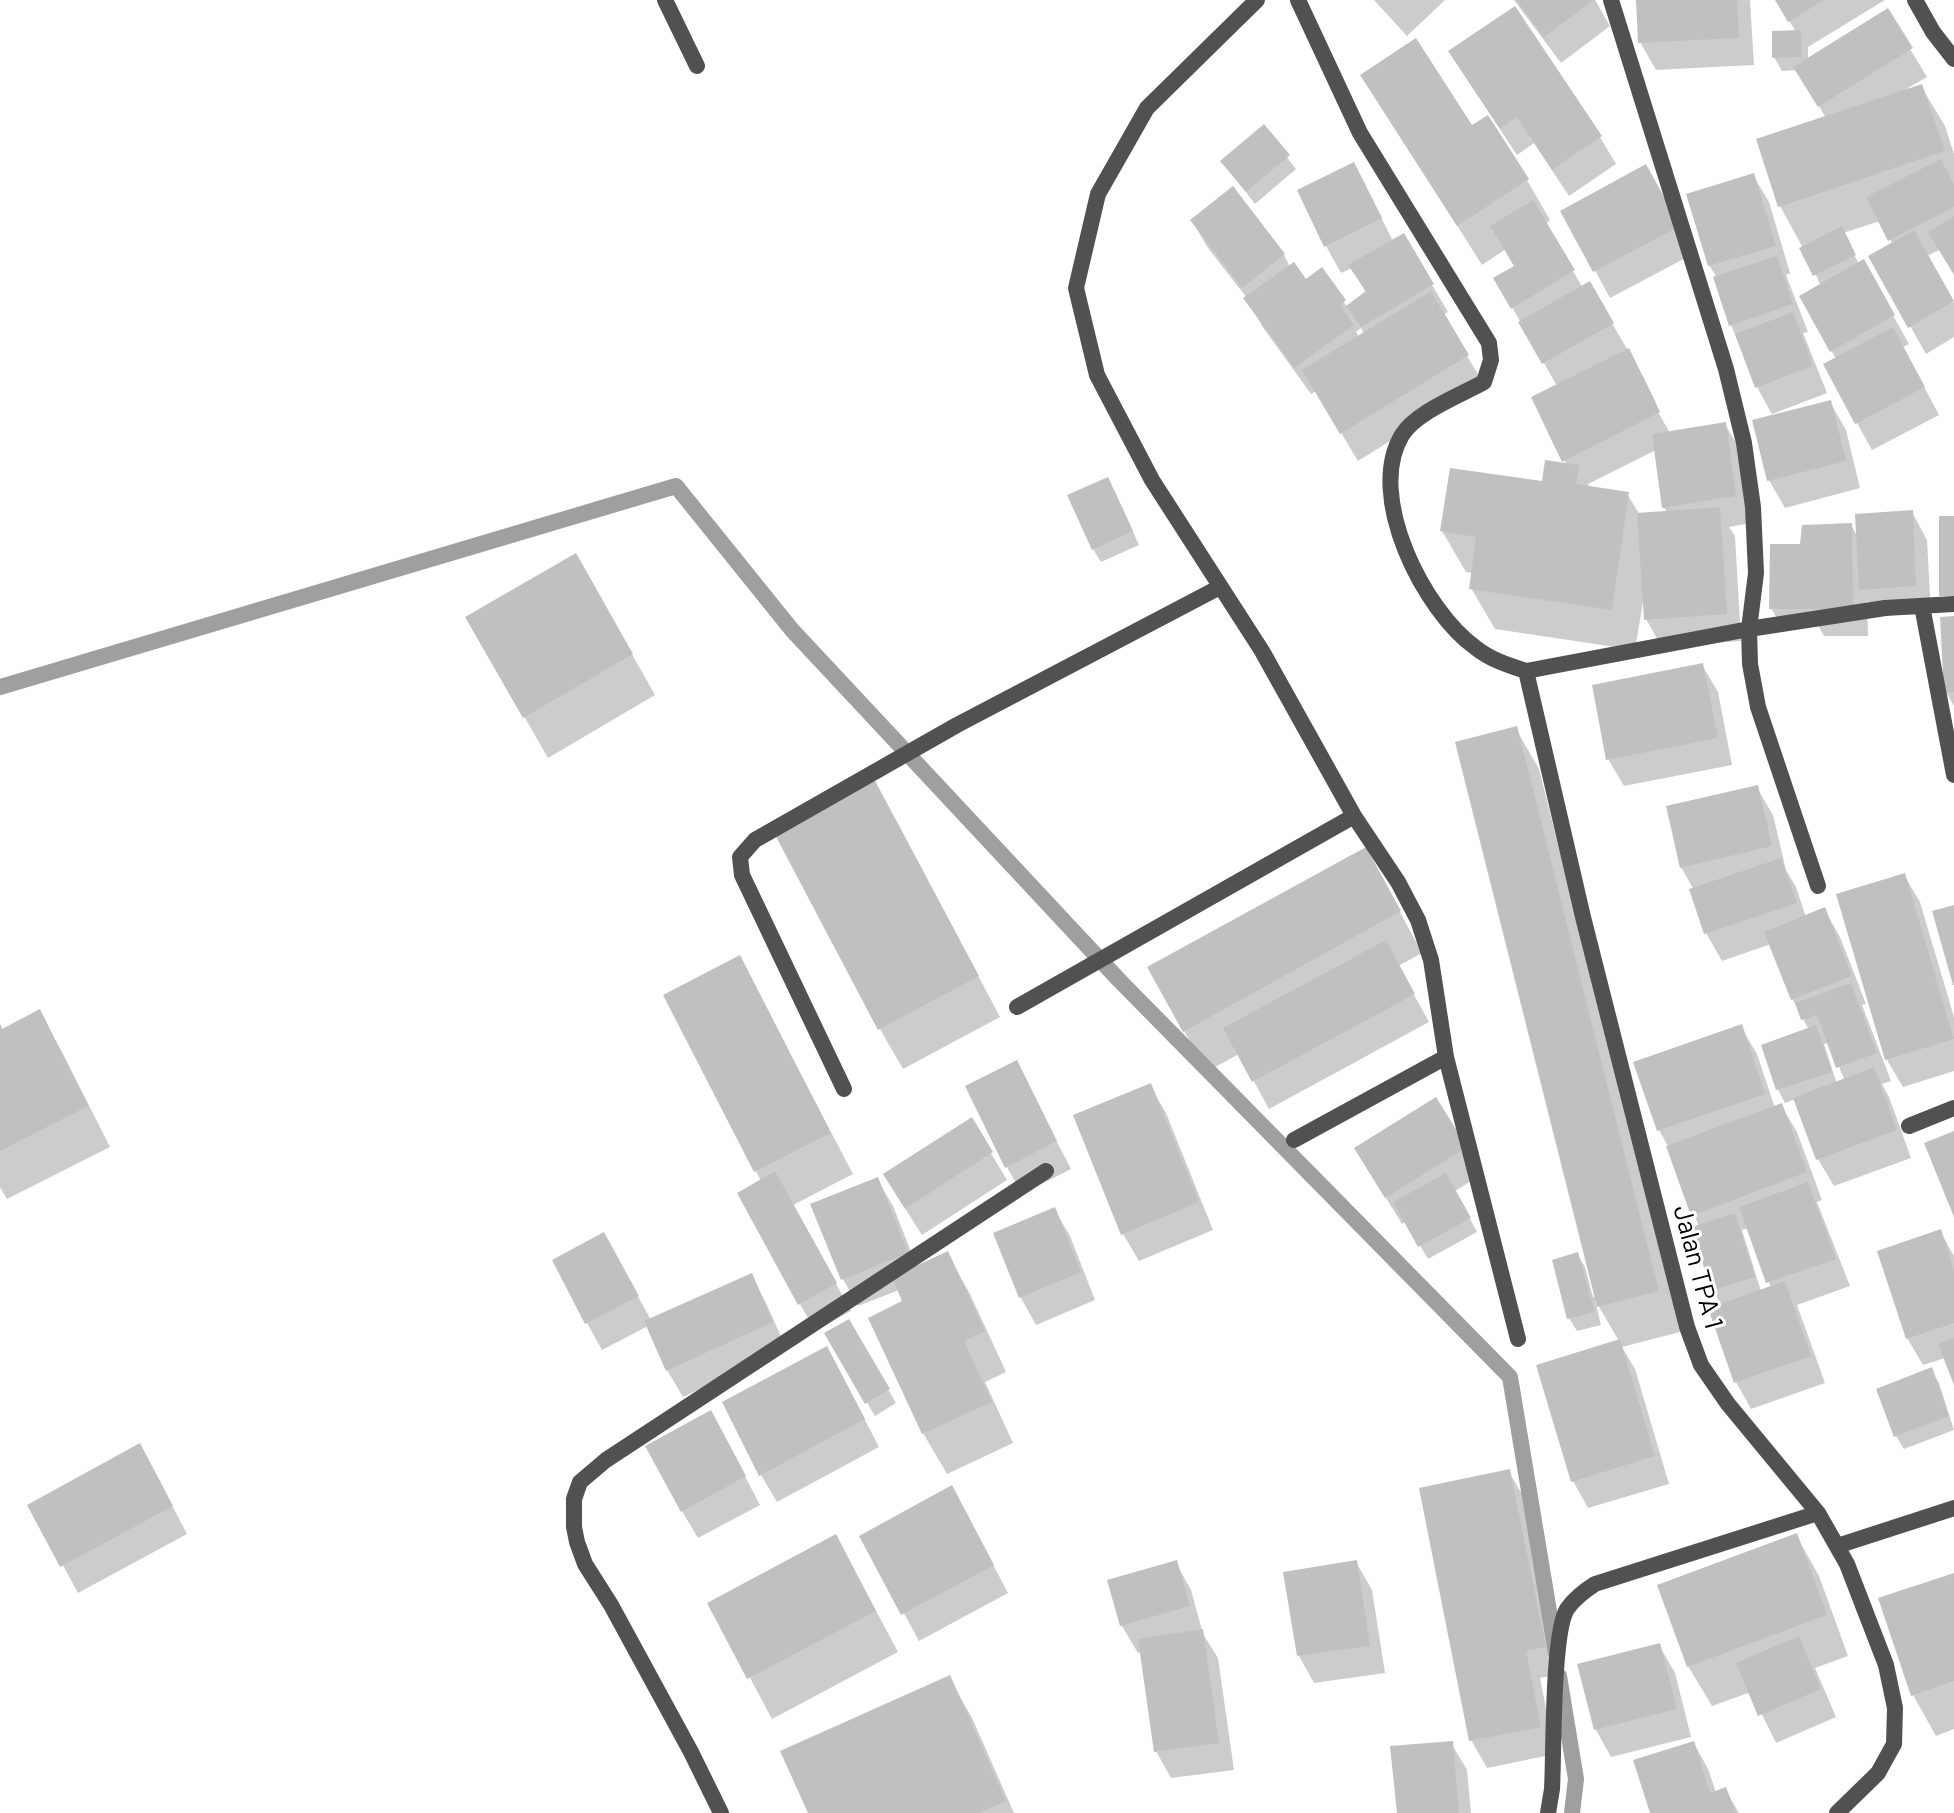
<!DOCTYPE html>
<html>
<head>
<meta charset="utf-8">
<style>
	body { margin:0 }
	canvas { display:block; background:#fff }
</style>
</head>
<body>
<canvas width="1954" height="1813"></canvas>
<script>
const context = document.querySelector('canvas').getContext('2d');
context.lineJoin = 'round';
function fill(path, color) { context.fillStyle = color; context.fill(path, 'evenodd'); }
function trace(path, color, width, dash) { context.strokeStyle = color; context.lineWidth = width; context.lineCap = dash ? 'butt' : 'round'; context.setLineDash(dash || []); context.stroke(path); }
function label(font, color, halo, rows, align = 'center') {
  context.font = font + ' Barlow,sans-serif'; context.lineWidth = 6; context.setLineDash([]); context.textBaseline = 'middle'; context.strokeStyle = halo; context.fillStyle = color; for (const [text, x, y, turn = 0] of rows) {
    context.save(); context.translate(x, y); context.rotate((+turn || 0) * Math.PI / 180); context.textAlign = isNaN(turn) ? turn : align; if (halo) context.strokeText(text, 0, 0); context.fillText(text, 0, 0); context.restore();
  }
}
fill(new Path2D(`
	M 1374,0 L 1445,0 L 1407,36 Z
	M 1514,0 L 1595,0 L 1610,26 L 1561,63 Z
	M 1638,0 L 1750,0 L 1754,65 L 1656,70 L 1640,42 Z
	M 1777,0 L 1885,0 L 1808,47 L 1808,60 L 1887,11 L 1927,77 L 1906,89 L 1921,86 L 1945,126 L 1954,154 L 1954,272 L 1941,249 L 1927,256 L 1954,303 L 1954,337 L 1926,354 L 1871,257 L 1893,245 L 1880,221 L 1843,233 L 1859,264 L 1863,262 L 1909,344 L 1903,347 L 1939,415 L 1872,450 L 1857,423 L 1836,359 L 1801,297 L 1821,286 L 1803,248 L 1780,206 L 1826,118 L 1798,70 L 1782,71 L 1774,57 L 1796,32 Z
	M 1362,75 L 1471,128 L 1527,180 L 1550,220 L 1545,224 L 1583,288 L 1589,284 L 1644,378 L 1656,403 L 1654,405 L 1670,433 L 1725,424 L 1741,452 L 1751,523 L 1729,527 L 1735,536 L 1741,641 L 1661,646 L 1646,619 L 1644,596 L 1635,650 L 1495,629 L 1471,588 L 1473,573 L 1466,572 L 1442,531 L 1544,483 L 1567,465 L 1533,398 L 1557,386 L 1496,279 L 1517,267 L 1506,249 L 1482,265 ZM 1656,450 L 1664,507 L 1667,513 L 1640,515 L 1627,494 L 1590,488 L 1588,484 Z
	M 1467,79 L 1600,137 L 1616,164 L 1569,196 L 1534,143 L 1517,155 Z
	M 1264,127 L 1296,169 L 1255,204 L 1223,162 Z
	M 1645,166 L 1693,254 L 1610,298 L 1563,211 Z
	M 1753,175 L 1769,202 L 1790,273 L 1786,275 L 1808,332 L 1803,333 L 1827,393 L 1772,414 L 1757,387 L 1731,325 L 1717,278 L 1709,265 Z
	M 1368,192 L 1393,241 L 1432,285 L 1448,312 L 1443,315 L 1483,383 L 1358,461 L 1316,391 L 1311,394 L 1262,326 L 1247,298 L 1208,248 L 1192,221 L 1284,255 L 1290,267 L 1306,282 L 1344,302 L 1347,307 L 1366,293 L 1352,268 L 1341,273 L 1326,246 ZM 1361,328 L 1364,334 L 1359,337 L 1356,332 Z
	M 1830,402 L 1846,430 L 1860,488 L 1785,508 L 1769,480 Z
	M 1115,492 L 1139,545 L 1101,562 L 1093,549 Z
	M 1912,512 L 1927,540 L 1931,613 L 1877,616 L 1867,600 L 1868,636 L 1824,636 L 1816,622 L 1779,622 L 1771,608 L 1801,546 L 1851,525 L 1858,537 Z
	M 576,555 L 655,695 L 548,758 L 468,618 Z
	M 1954,618 L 1954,706 L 1946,692 Z
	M 1702,665 L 1718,692 L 1732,765 L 1624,786 L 1608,759 Z
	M 1516,729 L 1539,769 L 1680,1332 L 1622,1347 L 1635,1369 L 1669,1484 L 1588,1508 L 1573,1481 L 1619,1341 L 1595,1300 L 1601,1325 L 1577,1331 L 1569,1318 L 1577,1254 L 1585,1267 L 1593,1297 L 1596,1296 Z
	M 1757,788 L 1773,815 L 1786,870 L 1796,887 L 1806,917 L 1824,909 L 1840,937 L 1866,1004 L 1862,1005 L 1891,1081 L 1882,1084 L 1889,1097 L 1911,1158 L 1834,1186 L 1818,1159 L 1796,1099 L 1785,1103 L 1778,1090 L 1764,1046 L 1809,1030 L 1793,1000 L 1771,944 L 1722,961 L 1706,933 L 1692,891 L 1694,890 L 1681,867 ZM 1829,1043 L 1845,1081 L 1837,1084 L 1824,1044 Z
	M 896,820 L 1000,1017 L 903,1069 L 880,1029 Z
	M 1904,875 L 1920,902 L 1954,1017 L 1954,1071 L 1903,1087 L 1887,1060 L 1838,895 Z
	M 1388,890 L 1422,953 L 1398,966 L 1429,1022 L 1269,1109 L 1239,1054 L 1208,1071 L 1184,1031 Z
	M 739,957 L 853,1174 L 793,1205 L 851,1311 L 815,1331 L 800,1304 L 761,1181 L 666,996 Z
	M 39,1012 L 62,1052 L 110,1147 L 7,1199 L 0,1187 L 0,1024 L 3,1030 Z
	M 1741,1027 L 1757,1054 L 1775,1108 L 1781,1105 L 1797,1132 L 1822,1200 L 1817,1202 L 1850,1286 L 1797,1305 L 1825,1383 L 1751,1409 L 1736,1382 L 1722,1306 L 1713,1291 L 1694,1228 L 1699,1227 L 1668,1146 L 1659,1130 ZM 1749,1228 L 1771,1288 L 1761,1291 L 1742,1230 Z
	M 1016,1063 L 1071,1169 L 1022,1194 L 1007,1167 Z
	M 1150,1086 L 1166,1113 L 1213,1230 L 1139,1261 L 1123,1234 Z
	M 1435,1099 L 1481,1175 L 1455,1191 L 1477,1232 L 1428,1259 L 1406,1222 L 1402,1224 L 1372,1175 Z
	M 971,1120 L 1007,1180 L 922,1235 L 901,1202 Z
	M 877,1179 L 893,1206 L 917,1267 L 947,1253 L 970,1294 L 1006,1372 L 985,1382 L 1013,1443 L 947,1474 L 923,1433 L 905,1302 L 899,1290 L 858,1306 L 843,1279 Z
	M 1054,1209 L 1070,1236 L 1095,1300 L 1036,1325 L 1021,1298 L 995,1234 Z
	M 1940,1231 L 1954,1256 L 1954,1380 L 1945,1358 L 1923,1365 L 1907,1338 Z
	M 619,1262 L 651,1320 L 751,1275 L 766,1303 L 787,1350 L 683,1397 L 667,1370 L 648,1326 L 602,1350 L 587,1323 Z
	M 848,1321 L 896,1403 L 875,1416 L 827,1334 Z
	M 1931,1370 L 1939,1383 L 1954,1430 L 1904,1449 L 1896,1436 Z
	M 842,1376 L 879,1447 L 777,1502 L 761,1475 Z
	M 726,1440 L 760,1505 L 698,1538 L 682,1511 Z
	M 1509,1472 L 1525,1499 L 1561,1674 L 1540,1678 L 1555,1754 L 1487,1768 L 1471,1740 Z
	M 155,1473 L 187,1534 L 78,1593 L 30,1505 Z
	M 967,1515 L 1008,1593 L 919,1641 L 862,1536 Z
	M 1796,1535 L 1819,1576 L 1848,1656 L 1815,1668 L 1836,1717 L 1776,1743 L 1751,1692 L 1712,1706 L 1688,1666 Z
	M 1356,1562 L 1372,1590 L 1385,1673 L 1314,1683 L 1299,1656 Z
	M 1176,1563 L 1191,1590 L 1203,1634 L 1218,1658 L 1234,1770 L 1171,1778 L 1156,1751 L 1142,1652 L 1138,1653 L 1122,1626 L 1110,1581 Z
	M 1954,1575 L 1954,1729 L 1936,1736 L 1913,1695 Z
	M 858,1577 L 898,1652 L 772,1719 L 710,1603 Z
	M 1659,1645 L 1675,1673 L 1691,1737 L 1611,1757 L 1596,1730 Z
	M 949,1677 L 972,1718 L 1014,1813 L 810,1813 Z
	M 1451,1743 L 1467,1770 L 1471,1813 L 1399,1813 Z
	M 1694,1743 L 1709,1771 L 1716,1793 L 1725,1789 L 1739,1813 L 1652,1813 Z`), '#0003');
trace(new Path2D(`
	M 0,687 L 676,486 L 792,630 L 1119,980 L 1510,1377 L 1556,1653
	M 1559,1676 L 1576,1779 L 1572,1813`), '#9f9f9f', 16);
fill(new Path2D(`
	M 1516,0 L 1594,0 L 1544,37 Z
	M 1636,0 L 1737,0 L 1739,38 L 1638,43 Z
	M 1775,0 L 1824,0 L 1788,22 Z
	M 1515,6 L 1602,136 L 1552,170 L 1517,117 L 1500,129 L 1448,51 Z
	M 1888,8 L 1913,48 L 1818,107 L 1793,67 Z
	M 1801,30 L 1802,57 L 1772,58 L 1772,31 Z
	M 1416,38 L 1472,125 L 1488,115 L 1529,179 L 1457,226 L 1360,75 Z
	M 1922,84 L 1945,151 L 1778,207 L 1756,139 Z
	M 1264,124 L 1290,155 L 1246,192 L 1220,161 Z
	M 1941,159 L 1954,185 L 1954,207 L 1888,241 L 1866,197 Z
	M 1354,162 L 1382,218 L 1324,247 L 1297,190 Z
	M 1646,164 L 1680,226 L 1593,272 L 1560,211 Z
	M 1754,173 L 1776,246 L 1708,266 L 1686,194 Z
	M 1233,186 L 1285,254 L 1242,288 L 1190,220 Z
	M 1533,200 L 1575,270 L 1511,309 L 1493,278 L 1514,266 L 1490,226 Z
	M 1954,216 L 1954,275 L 1928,232 Z
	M 1842,226 L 1856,255 L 1813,276 L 1799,248 Z
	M 1914,230 L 1954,301 L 1908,328 L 1868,256 Z
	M 1404,233 L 1434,284 L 1361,327 L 1346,306 L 1366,291 L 1348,265 Z
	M 1777,256 L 1793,304 L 1729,326 L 1713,277 Z
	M 1864,259 L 1895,315 L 1830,352 L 1799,296 Z
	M 1294,262 L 1306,279 L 1322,267 L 1346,300 L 1340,305 L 1354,325 L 1294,368 L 1243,298 Z
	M 1590,281 L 1614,323 L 1542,364 L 1518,322 Z
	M 1431,291 L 1469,355 L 1340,434 L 1302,370 Z
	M 1793,312 L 1813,366 L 1755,388 L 1735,334 Z
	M 1893,327 L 1925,387 L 1855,424 L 1823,364 Z
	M 1629,348 L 1660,412 L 1562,462 L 1531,397 Z
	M 1831,400 L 1846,461 L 1767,481 L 1752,420 Z
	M 1726,422 L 1736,496 L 1662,508 L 1652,434 Z
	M 1545,460 L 1580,465 L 1576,484 L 1629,492 L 1612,610 L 1469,589 L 1476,537 L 1440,531 L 1450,468 L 1542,481 Z
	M 1108,477 L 1133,531 L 1092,550 L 1067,495 Z
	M 1720,507 L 1727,614 L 1644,620 L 1637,513 Z
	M 1913,510 L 1916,586 L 1859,590 L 1855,514 Z
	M 1939,516 L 1954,516 L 1954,596 L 1939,596 Z
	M 1852,523 L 1853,609 L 1769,609 L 1770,544 L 1800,544 L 1802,525 Z
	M 576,553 L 633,654 L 523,718 L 465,617 Z
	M 1954,616 L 1954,692 L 1944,693 L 1940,617 Z
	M 1703,663 L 1718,738 L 1606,760 L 1592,685 Z
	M 1517,726 L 1659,1291 L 1597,1307 L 1455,742 Z
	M 873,777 L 979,976 L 878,1030 L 773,831 Z
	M 1758,785 L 1772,846 L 1680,868 L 1666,806 Z
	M 1366,847 L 1401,911 L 1183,1032 L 1147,967 Z
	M 1781,858 L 1797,903 L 1704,934 L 1689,889 Z
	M 1905,873 L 1954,1039 L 1885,1060 L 1836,894 Z
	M 1954,905 L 1954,985 L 1953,985 L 1932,911 Z
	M 1825,907 L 1852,976 L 1791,1000 L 1764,932 Z
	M 1386,940 L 1415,994 L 1252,1082 L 1223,1028 Z
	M 740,955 L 831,1133 L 754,1172 L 663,995 Z
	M 1851,983 L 1877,1053 L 1836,1068 L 1817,1015 L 1801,1020 L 1795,1003 Z
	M 40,1009 L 88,1106 L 0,1151 L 0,1024 L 2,1029 Z
	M 1742,1024 L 1765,1094 L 1657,1131 L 1633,1062 Z
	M 1816,1025 L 1832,1072 L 1776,1090 L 1761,1045 Z
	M 1017,1060 L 1057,1141 L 1005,1168 L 965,1086 Z
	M 1874,1067 L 1897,1130 L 1816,1160 L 1793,1098 Z
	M 1151,1083 L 1199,1202 L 1121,1235 L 1073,1115 Z
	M 1436,1097 L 1467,1147 L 1385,1198 L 1354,1148 Z
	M 1782,1103 L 1807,1172 L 1691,1216 L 1666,1146 Z
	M 972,1117 L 993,1152 L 905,1209 L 883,1174 Z
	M 1954,1131 L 1954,1217 L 1924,1143 Z
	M 775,1171 L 837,1283 L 798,1305 L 737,1193 Z
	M 1446,1173 L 1471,1218 L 1418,1247 L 1393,1202 Z
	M 878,1177 L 908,1253 L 841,1280 L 810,1204 Z
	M 1808,1182 L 1836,1259 L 1766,1283 L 1739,1207 Z
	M 1055,1207 L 1081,1272 L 1019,1298 L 993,1233 Z
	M 1735,1213 L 1755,1277 L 1711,1291 L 1692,1227 Z
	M 1941,1229 L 1954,1270 L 1954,1323 L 1906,1339 L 1877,1251 Z
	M 604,1232 L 639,1296 L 585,1324 L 552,1260 Z
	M 948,1251 L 985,1331 L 964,1341 L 992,1402 L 922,1434 L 868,1318 L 902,1301 L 892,1277 Z
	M 1578,1252 L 1595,1312 L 1567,1319 L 1552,1260 Z
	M 752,1273 L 773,1322 L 666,1371 L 644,1321 Z
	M 1785,1281 L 1811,1356 L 1734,1383 L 1708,1308 Z
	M 849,1319 L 890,1389 L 865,1404 L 824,1333 Z
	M 1954,1338 L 1954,1385 L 1938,1344 Z
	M 1620,1339 L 1655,1456 L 1571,1482 L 1536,1365 Z
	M 827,1346 L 865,1419 L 759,1476 L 722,1402 Z
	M 1932,1367 L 1949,1416 L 1894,1437 L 1876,1389 Z
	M 711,1410 L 746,1476 L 681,1512 L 645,1446 Z
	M 140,1443 L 173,1506 L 60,1567 L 27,1505 Z
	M 1510,1469 L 1546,1647 L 1526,1651 L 1541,1727 L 1469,1741 L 1419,1488 Z
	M 952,1485 L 994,1565 L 901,1615 L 859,1536 Z
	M 1797,1533 L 1827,1615 L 1687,1667 L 1657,1585 Z
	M 836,1534 L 876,1611 L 747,1679 L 707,1603 Z
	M 1177,1560 L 1190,1606 L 1120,1626 L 1107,1580 Z
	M 1357,1560 L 1370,1646 L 1297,1656 L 1283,1572 Z
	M 1954,1573 L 1954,1681 L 1911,1696 L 1878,1598 Z
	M 1203,1629 L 1219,1743 L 1154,1752 L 1138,1639 Z
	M 1799,1636 L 1821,1689 L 1758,1716 L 1736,1663 Z
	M 1660,1643 L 1677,1709 L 1594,1730 L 1577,1664 Z
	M 950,1675 L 1006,1801 L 979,1813 L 808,1813 L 780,1751 Z
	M 1453,1741 L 1459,1813 L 1397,1813 L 1390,1746 Z
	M 1694,1741 L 1710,1793 L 1726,1787 L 1736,1813 L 1650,1813 L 1633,1760 Z`), '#c0c0c0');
trace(new Path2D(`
	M 665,0 L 697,66
	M 1354,816 L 1398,882 L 1418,920 L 1431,960 L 1446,1057 L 1518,1339
	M 1017,1007 L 1354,816 L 1262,651 L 1152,480 L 1097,375 L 1076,288 L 1098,194 L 1147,108 L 1257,0
	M 844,1089 L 742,875 L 740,857 L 755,840 L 957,725 L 1220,587
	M 1294,1140 L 1446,1057`), '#515151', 16);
trace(new Path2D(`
	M 1298,0 L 1360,133 L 1489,343 L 1491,360 L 1484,382 C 1461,395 1416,412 1402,435 C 1365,496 1424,611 1476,648 C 1491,660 1508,665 1526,671 L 1749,629 L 1885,608 L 1954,604
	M 1611,0 L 1726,369 L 1744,443 L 1753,507 L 1756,573 L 1749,629 L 1750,664 L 1758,707 L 1818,886
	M 1915,0 L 1933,32 L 1954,59
	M 1922,606 L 1954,775
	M 1526,671 L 1583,917 L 1687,1327 L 1701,1365 L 1728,1404 L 1818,1513 L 1847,1564 L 1886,1665 L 1895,1708 L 1894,1744 L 1878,1773 L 1837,1813
	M 1909,1126 L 1954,1108
	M 1837,1546 L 1954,1508
	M 721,1813 L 691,1752 L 611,1605 L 585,1564 L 577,1542 L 574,1527 L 574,1499 L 580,1482 L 606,1460 L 1046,1171
	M 1548,1813 L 1552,1789 C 1554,1754 1552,1634 1567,1609 C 1574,1599 1584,1591 1595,1584 L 1818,1513`), '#515151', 16);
label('26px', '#000', '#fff', [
	["Jalan TPA 1",1698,1267,75]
]);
</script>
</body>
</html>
